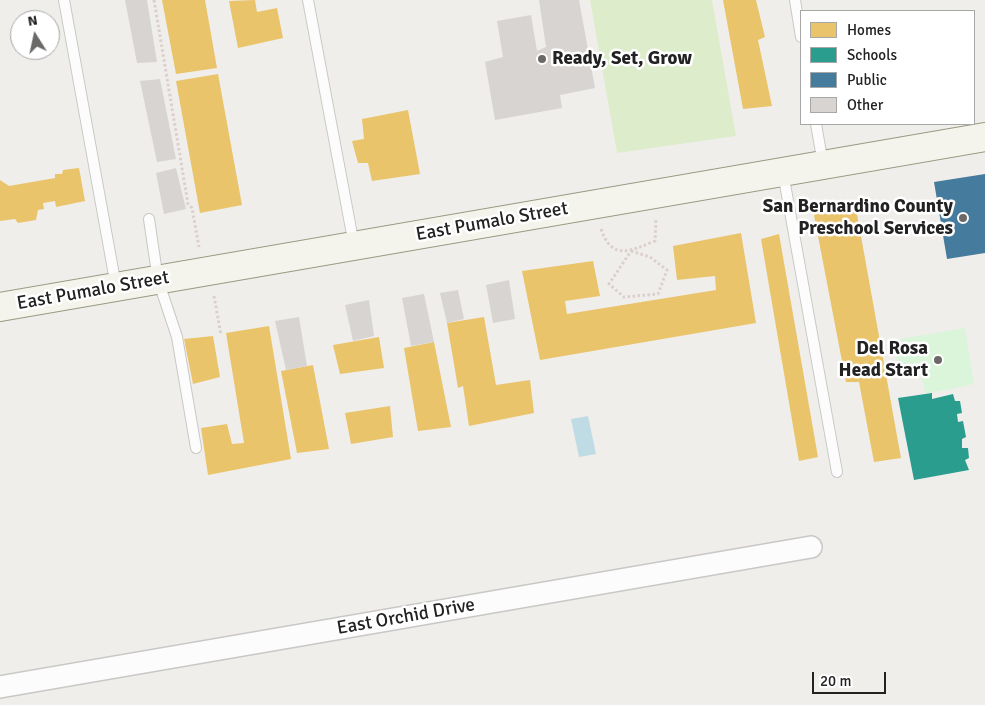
<!DOCTYPE html>
<html>
<head>
<meta charset="utf-8">
<style>
	body { margin:0 }
	#map { position:relative; width:985px; height:705px; overflow:hidden; background:#f0eeeb; font-family:Signika,sans-serif }
	canvas { display:block }
	.legend { position:absolute; left:800px; top:10px; width:175px; height:115px; box-sizing:border-box; background:#fff; border:1px solid #a7a7a7; margin:0; padding:6px 9px; list-style:none; font-size:15px; color:#222 }
	.legend li { display:flex; align-items:center; gap:10px; height:25px }
	.legend b { width:25px; border:1px solid #a7a7a7 }
	.north { position:absolute; left:10px; top:10px; width:50px; height:50px; box-sizing:border-box; background:#fff; border:1px solid #a7a7a7; border-radius:50%; rotate:350deg; font-size:14px; font-weight:700; line-height:20px; text-align:center; color:#222 }
	.north::after { content:''; display:block; margin:auto; width:18px; height:22px; background:#6a6968; clip-path:polygon(50% 0,100% 100%,50% 72%,0 100%) }
	.scale { position:absolute; left:812px; top:672px; width:74px; height:22px; box-sizing:border-box; border:2px solid #222; border-top:0; padding-left:6px; font-size:15px; line-height:18px; white-space:nowrap; color:#222; -webkit-text-stroke:4px #fff; paint-order:stroke }
</style>
</head>
<body>
<div id="map">
<canvas width="985" height="705"></canvas>
<ul class="legend">
<li><b style="height:14px;background:#e9c46a"></b>Homes</li>
<li><b style="height:14px;background:#2a9d8f"></b>Schools</li>
<li><b style="height:14px;background:#457b9d"></b>Public</li>
<li><b style="height:14px;background:#d7d4d2"></b>Other</li>
</ul>
<div class="north">N</div>
<div class="scale">20 m</div>
</div>
<script>
const context = document.querySelector('canvas').getContext('2d');
context.lineJoin = 'round';
function fill(path, color) { context.fillStyle = color; context.fill(path, 'evenodd'); }
function trace(path, color, width, dash) { context.strokeStyle = color; context.lineWidth = width; context.lineCap = dash ? 'butt' : 'round'; context.setLineDash(dash || []); context.stroke(path); }
function label(font, color, halo, rows, align = 'center') {
  context.font = font + ' Signika,sans-serif'; context.lineWidth = 5; context.setLineDash([]); context.textBaseline = 'middle'; context.strokeStyle = halo; context.fillStyle = color; for (const [text, x, y, turn = 0] of rows) {
    context.save(); context.translate(x, y); context.rotate((+turn || 0) * Math.PI / 180); context.textAlign = isNaN(turn) ? turn : align; if (halo) context.strokeText(text, 0, 0); context.fillText(text, 0, 0); context.restore();
  }
}
fill(new Path2D(`
	M 590,0 L 712,0 L 736,136 L 617,153 Z`), '#ddeccb');
fill(new Path2D(`
	M 965,328 L 974,384 L 926,394 L 920,372 L 900,376 L 893,340 Z`), '#daf5da');
fill(new Path2D(`
	M 588,416 L 596,454 L 579,457 L 571,419 Z`), '#bfdbe3');
fill(new Path2D(`
	M 162,0 L 205,0 L 217,68 L 176,74 Z
	M 255,0 L 257,12 L 277,8 L 283,38 L 238,48 L 229,1 Z
	M 723,0 L 756,0 L 765,37 L 758,40 L 772,106 L 743,109 Z
	M 218,74 L 242,205 L 200,213 L 176,81 Z
	M 408,110 L 420,174 L 372,181 L 368,163 L 358,163 L 352,141 L 364,139 L 362,119 Z
	M 79,168 L 85,201 L 56,207 L 55,201 L 43,203 L 44,209 L 38,210 L 36,220 L 18,223 L 15,219 L 0,221 L 0,180 L 9,186 L 55,178 L 55,174 L 62,174 L 63,170 Z
	M 855,203 L 901,458 L 874,462 L 859,382 L 846,382 L 813,210 Z
	M 741,233 L 756,323 L 540,360 L 522,271 L 593,261 L 600,296 L 565,301 L 567,314 L 716,290 L 715,276 L 677,280 L 673,246 Z
	M 779,234 L 818,457 L 799,461 L 761,239 Z
	M 484,317 L 496,385 L 530,380 L 534,413 L 469,426 L 463,386 L 458,388 L 447,323 Z
	M 269,326 L 291,459 L 208,475 L 201,428 L 227,424 L 232,444 L 244,443 L 226,333 Z
	M 213,336 L 220,377 L 193,384 L 184,339 Z
	M 379,337 L 384,368 L 340,374 L 333,345 Z
	M 434,342 L 451,427 L 418,431 L 404,348 Z
	M 313,365 L 329,449 L 297,453 L 281,371 Z
	M 390,406 L 393,437 L 351,444 L 345,413 Z`), '#e9c46a');
fill(new Path2D(`
	M 932,393 L 932,399 L 953,394 L 955,401 L 960,401 L 962,413 L 957,414 L 958,422 L 963,421 L 966,437 L 962,439 L 962,448 L 968,448 L 969,458 L 965,460 L 969,470 L 914,480 L 898,398 Z`), '#2a9d8f');
fill(new Path2D(`
	M 985,174 L 985,253 L 947,259 L 934,182 Z`), '#457b9d');
fill(new Path2D(`
	M 125,0 L 147,0 L 157,62 L 137,63 Z
	M 539,0 L 579,0 L 595,88 L 560,95 L 562,108 L 495,120 L 485,62 L 503,57 L 497,21 L 531,15 L 537,51 L 546,47 Z
	M 160,79 L 176,159 L 157,162 L 140,81 Z
	M 176,168 L 186,209 L 164,214 L 156,173 Z
	M 509,280 L 515,319 L 493,323 L 486,285 Z
	M 458,290 L 464,319 L 447,323 L 440,293 Z
	M 424,294 L 434,342 L 411,346 L 402,298 Z
	M 369,300 L 374,336 L 353,341 L 345,305 Z
	M 299,317 L 307,366 L 286,370 L 275,321 Z`), '#d7d4d2');
const lane = new Path2D(`
	M 64,0 L 116,286
	M 308,0 L 354,245
	M 795,0 L 801,37
	M 816,124 L 823,164
	M 783,173 L 837,472
	M 149,219 L 158,280 L 177,337 L 196,448`);
const street = new Path2D(`
	M 0,687 L 811,547`);
const secondary = new Path2D(`
	M 0,307 L 985,137`);
trace(lane, '#c9c8c7', 12);
trace(street, '#c9c8c7', 24);
trace(secondary, '#999a82', 30);
trace(new Path2D(`
	M 154,0 L 188,204 L 192,208 L 199,247
	M 601,229 C 612,261 630,251 655,241 L 656,220
	M 631,251 L 650,257 L 667,270 L 658,294 L 624,297 L 609,284 Z
	M 214,296 L 221,335`), '#dccecd', 3, [2.5, 2.5]);
trace(lane, '#fdfcfc', 10);
trace(street, '#fdfcfc', 21);
trace(secondary, '#f4f4ed', 28);
for (const [x, y, r, color] of [
	[542,59,5,"#6a6968"],
	[963,218,5,"#6a6968"],
	[938,360,5,"#6a6968"]
]) { const dot = new Path2D(); dot.arc(x, y, r, 0, 2 * Math.PI); context.fillStyle = color; context.fill(dot); trace(dot, '#fff', 2); }
label('bold 19px', '#222', '#fff', [
	["Ready, Set, Grow",552,59,"left"],
	["San Bernardino County",953,207],
	["Preschool Services",953,229],
	["Del Rosa",928,349],
	["Head Start",928,371]
], 'right');
label('19px', '#222', '#fff', [
	["East Pumalo Street",492,222,-10],
	["East Pumalo Street",93,291,-10],
	["East Orchid Drive",406,617,-10]
]);
</script>
</body>
</html>
